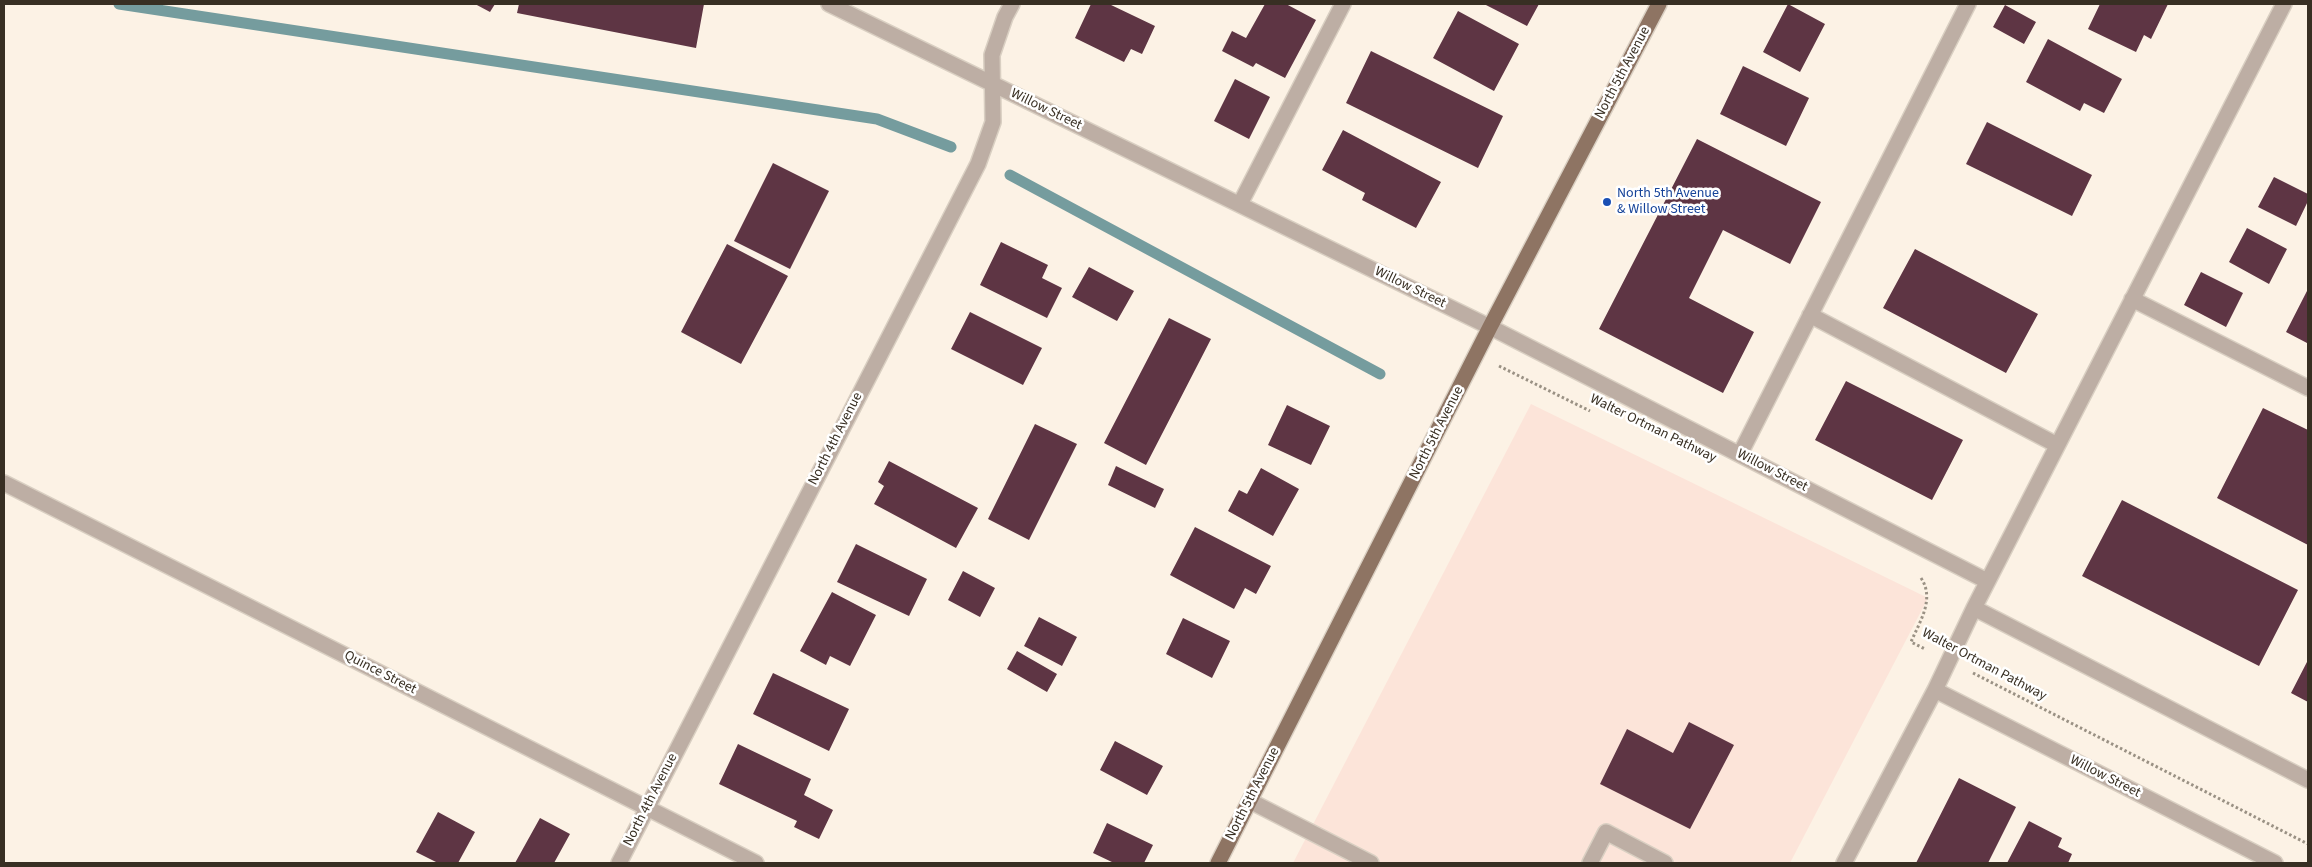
<!DOCTYPE html>
<html>
<head>
<meta charset="utf-8">
<style>
	body { margin:0 }
	#map { position:relative; width:2312px; height:867px; overflow:hidden; background:#fcf2e5; font-family:"Source Sans 3",sans-serif }
	canvas { display:block }
	.frame { position:absolute; inset:0; border:5px solid #382f23; pointer-events:none }
</style>
</head>
<body>
<div id="map">
<canvas width="2312" height="867"></canvas>
<div class="frame"></div>
</div>
<script>
const context = document.querySelector('canvas').getContext('2d');
context.lineJoin = 'round';
function fill(path, color) { context.fillStyle = color; context.fill(path, 'evenodd'); }
function trace(path, color, width, dash) { context.strokeStyle = color; context.lineWidth = width; context.lineCap = dash ? 'butt' : 'round'; context.setLineDash(dash || []); context.stroke(path); }
function label(font, color, halo, rows, align = 'center') {
  context.font = font + ' "Source Sans 3",sans-serif'; context.lineWidth = 5; context.setLineDash([]); context.textBaseline = 'middle'; context.strokeStyle = halo; context.fillStyle = color; for (const [text, x, y, turn = 0] of rows) {
    context.save(); context.translate(x, y); context.rotate((+turn || 0) * Math.PI / 180); context.textAlign = isNaN(turn) ? turn : align; if (halo) context.strokeText(text, 0, 0); context.fillText(text, 0, 0); context.restore();
  }
}
fill(new Path2D(`
	M 1531,404 L 1928,598 L 1790,863 L 1293,863 Z`), '#fce4d9');
trace(new Path2D(`
	M 119,4 L 877,119 L 951,147
	M 1010,175 L 1380,374`), '#759c9e', 11);
fill(new Path2D(`
	M 475,4 L 495,4 L 490,12 Z
	M 519,4 L 704,4 L 696,48 L 517,13 Z
	M 1091,4 L 1109,4 L 1155,26 L 1142,54 L 1131,49 L 1124,62 L 1075,38 Z
	M 1265,4 L 1286,4 L 1316,20 L 1285,78 L 1256,63 L 1253,67 L 1222,51 L 1232,31 L 1246,38 Z
	M 1484,4 L 1539,4 L 1527,26 Z
	M 1788,4 L 1825,24 L 1800,72 L 1763,52 Z
	M 2100,4 L 2168,4 L 2151,39 L 2144,35 L 2136,52 L 2088,29 Z
	M 2005,5 L 2036,22 L 2024,44 L 1993,27 Z
	M 1458,11 L 1519,44 L 1494,91 L 1433,58 Z
	M 2048,39 L 2122,79 L 2104,113 L 2084,103 L 2080,111 L 2026,82 Z
	M 1371,51 L 1503,116 L 1478,168 L 1346,103 Z
	M 1743,66 L 1809,98 L 1786,146 L 1720,114 Z
	M 1235,79 L 1270,97 L 1249,139 L 1214,121 Z
	M 1987,122 L 2092,175 L 2072,216 L 1966,164 Z
	M 1343,130 L 1441,182 L 1416,228 L 1362,200 L 1365,193 L 1322,170 Z
	M 1697,139 L 1821,202 L 1790,264 L 1723,230 L 1689,298 L 1754,332 L 1723,393 L 1599,329 Z
	M 773,163 L 829,191 L 790,269 L 734,241 Z
	M 2274,177 L 2308,194 L 2308,201 L 2296,226 L 2258,207 Z
	M 2247,228 L 2287,249 L 2269,284 L 2229,262 Z
	M 1001,242 L 1048,265 L 1042,278 L 1062,288 L 1047,318 L 980,285 Z
	M 727,244 L 788,276 L 741,364 L 681,332 Z
	M 1915,249 L 2038,314 L 2006,373 L 1883,308 Z
	M 1089,267 L 1134,291 L 1117,321 L 1072,297 Z
	M 2201,272 L 2243,293 L 2226,327 L 2184,305 Z
	M 2308,289 L 2308,341 L 2307,343 L 2286,332 Z
	M 970,312 L 1042,348 L 1023,385 L 951,349 Z
	M 1169,318 L 1211,339 L 1146,465 L 1104,443 Z
	M 1846,381 L 1963,440 L 1932,500 L 1815,440 Z
	M 1287,405 L 1330,426 L 1311,465 L 1268,445 Z
	M 2263,408 L 2308,430 L 2308,545 L 2217,498 Z
	M 1035,424 L 1077,444 L 1029,540 L 988,519 Z
	M 889,461 L 978,508 L 956,548 L 874,504 L 884,486 L 878,482 Z
	M 1116,466 L 1164,489 L 1155,508 L 1108,485 Z
	M 1261,468 L 1299,489 L 1273,536 L 1228,511 L 1239,490 L 1247,494 Z
	M 2122,500 L 2298,590 L 2259,666 L 2082,576 Z
	M 1195,527 L 1271,566 L 1256,594 L 1245,588 L 1234,609 L 1170,575 Z
	M 856,544 L 927,579 L 909,616 L 837,582 Z
	M 963,571 L 995,588 L 980,617 L 948,600 Z
	M 832,592 L 876,615 L 850,666 L 830,656 L 826,665 L 800,651 Z
	M 1039,617 L 1077,637 L 1062,666 L 1024,646 Z
	M 1183,618 L 1230,641 L 1212,678 L 1166,654 Z
	M 1017,651 L 1057,674 L 1047,692 L 1007,669 Z
	M 2308,660 L 2308,702 L 2291,693 Z
	M 773,673 L 849,709 L 829,751 L 753,714 Z
	M 1689,722 L 1734,745 L 1690,829 L 1600,784 L 1627,729 L 1673,753 Z
	M 1115,741 L 1163,766 L 1147,795 L 1100,770 Z
	M 738,744 L 811,779 L 804,795 L 833,810 L 819,839 L 794,827 L 797,821 L 719,784 Z
	M 1959,778 L 2016,807 L 1988,863 L 1916,863 Z
	M 438,812 L 475,832 L 458,863 L 438,863 L 416,852 Z
	M 540,818 L 570,834 L 554,863 L 515,863 Z
	M 2029,821 L 2062,838 L 2058,847 L 2072,854 L 2068,863 L 2007,863 Z
	M 1107,823 L 1153,845 L 1144,863 L 1114,863 L 1093,853 Z`), '#5e3544');
const minor = new Path2D(`
	M 829,4 L 1490,327 L 1987,581
	M 1240,204 L 1343,4
	M 2132,299 L 2308,388
	M 1810,315 L 2057,445
	M 1740,454 L 1968,4
	M 4,483 L 756,863
	M 1974,608 L 2308,780
	M 1935,690 L 2275,863
	M 1250,801 L 1371,863
	M 619,863 L 978,164 L 993,122 L 992,55 L 1005,17 L 1012,4
	M 1590,863 L 1606,832 L 1665,863
	M 1844,863 L 1935,690 L 1974,608 L 2284,4`);
const major = new Path2D(`
	M 1218,863 L 1490,327 L 1659,4`);
trace(minor, '#d9cfc2', 18);
trace(major, '#d9cfc2', 18);
trace(new Path2D(`
	M 1499,366 L 1590,411
	M 1921,578 C 1935,599 1920,621 1911,642 L 1925,649
	M 1973,673 L 2308,844`), '#9a9184', 3, [2.5, 2.5]);
trace(minor, '#bdaea4', 15);
trace(major, '#8e7463', 15);
for (const [x, y, r, color] of [
	[1607,202,5,"#1a4fb4"]
]) { const dot = new Path2D(); dot.arc(x, y, r, 0, 2 * Math.PI); context.fillStyle = color; context.fill(dot); trace(dot, '#fff', 2); }
label('14px', '#382f23', '#fff', [
	["North 5th Avenue",1623,73,-62],
	["Willow Street",1046,110,26],
	["Willow Street",1410,288,26],
	["Walter Ortman Pathway",1653,429,26],
	["North 5th Avenue",1437,433,-63],
	["North 4th Avenue",836,439,-63],
	["Willow Street",1772,471,27],
	["Walter Ortman Pathway",1984,665,28],
	["Quince Street",380,673,27],
	["Willow Street",2105,777,27],
	["North 5th Avenue",1253,794,-63],
	["North 4th Avenue",651,800,-63]
]);
label('14px', '#164399', '#fff', [
	["North 5th Avenue",1617,194],
	["& Willow Street",1617,210]
], 'left');
</script>
</body>
</html>
